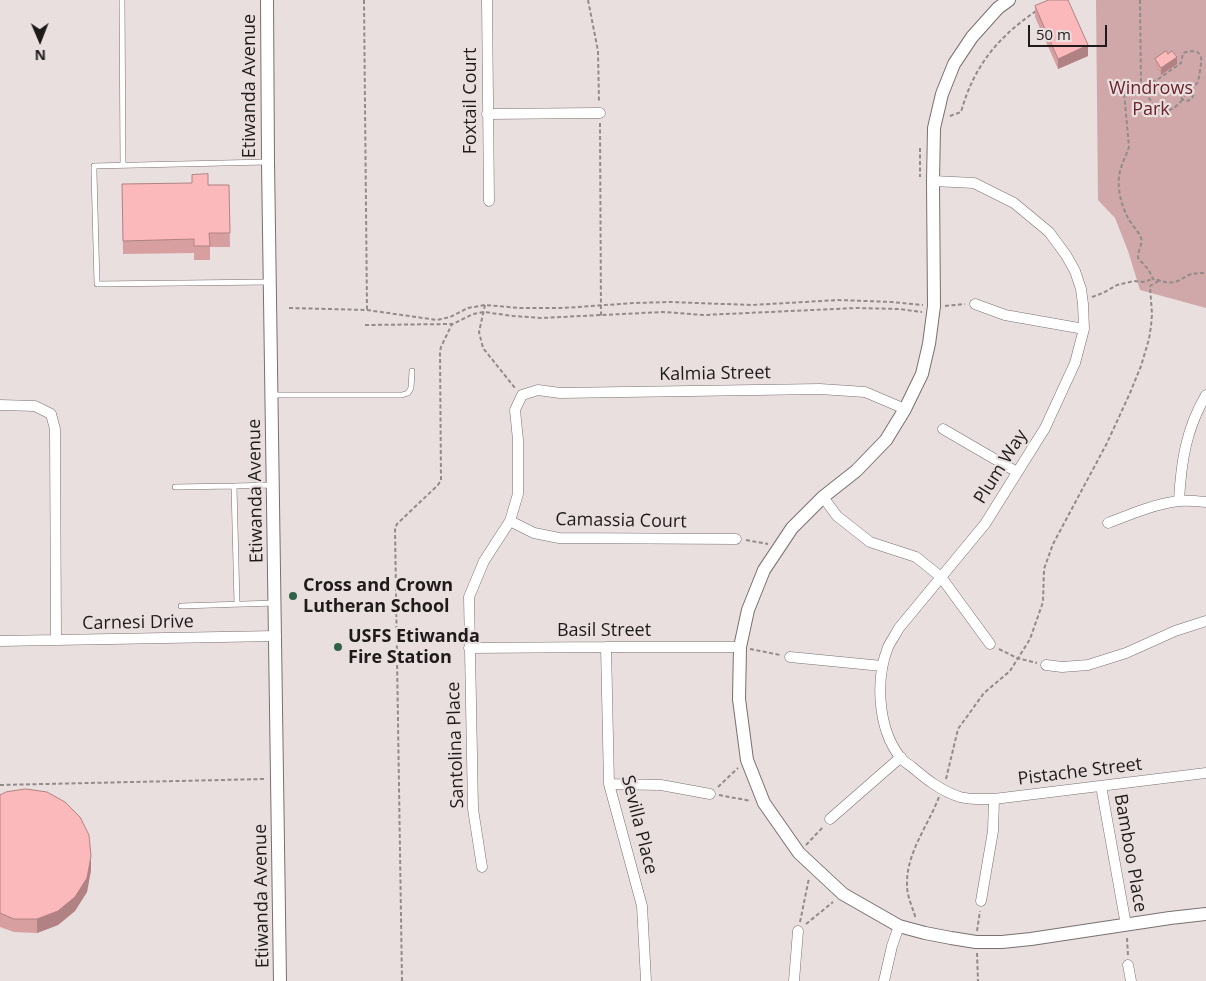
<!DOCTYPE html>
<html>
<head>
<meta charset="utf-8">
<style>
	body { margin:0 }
	#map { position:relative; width:1206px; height:981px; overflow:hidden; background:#e9dfdf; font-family:"Open Sans",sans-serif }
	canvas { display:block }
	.north { position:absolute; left:15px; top:15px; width:50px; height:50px; -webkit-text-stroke:4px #e9dfdf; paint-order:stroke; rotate:179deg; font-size:14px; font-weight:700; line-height:20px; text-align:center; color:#1f1b1b }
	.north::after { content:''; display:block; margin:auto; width:18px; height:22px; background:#1f1b1b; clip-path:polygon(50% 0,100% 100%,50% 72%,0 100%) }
	.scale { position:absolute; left:1028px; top:25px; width:79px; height:22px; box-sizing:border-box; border:2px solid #1f1b1b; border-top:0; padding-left:6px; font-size:15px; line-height:18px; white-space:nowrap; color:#1f1b1b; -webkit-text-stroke:4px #e9dfdf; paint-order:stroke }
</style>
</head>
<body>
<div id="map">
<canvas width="1206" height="981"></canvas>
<div class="north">N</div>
<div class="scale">50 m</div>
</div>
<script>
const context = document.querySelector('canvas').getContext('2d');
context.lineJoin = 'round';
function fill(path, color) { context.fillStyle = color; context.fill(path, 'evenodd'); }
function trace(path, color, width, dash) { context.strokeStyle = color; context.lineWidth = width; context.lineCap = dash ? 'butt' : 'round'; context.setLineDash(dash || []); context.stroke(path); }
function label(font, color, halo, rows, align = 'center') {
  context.font = font + ' "Open Sans",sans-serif'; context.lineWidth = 4.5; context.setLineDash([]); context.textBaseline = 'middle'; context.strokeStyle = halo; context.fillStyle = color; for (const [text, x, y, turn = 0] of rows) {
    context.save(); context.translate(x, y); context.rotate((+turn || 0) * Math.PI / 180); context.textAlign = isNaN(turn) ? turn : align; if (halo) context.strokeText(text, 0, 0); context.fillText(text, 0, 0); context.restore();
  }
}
fill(new Path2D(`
	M 1096,0 L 1206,0 L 1206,308 L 1140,290 L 1128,251 L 1115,218 L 1098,200 Z`), '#d0a8a9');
const service = new Path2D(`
	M 122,0 L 123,165
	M 267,162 L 94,166 L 94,172 L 97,284 L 270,282
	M 272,395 L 402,395 L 408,393 L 411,388 L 412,371
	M 175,487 L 234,486
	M 237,604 L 234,486 L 273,485
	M 181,606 L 275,603`);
const minor = new Path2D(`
	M 487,0 L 489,201
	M 487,114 L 600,113
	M 933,181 L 974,183 L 1014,203 L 1049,232 L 1066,255 L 1075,271 L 1081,289 L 1083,304 L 1084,329 L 1075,363 L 1045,428 L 985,524 L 899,628 C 896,634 891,641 888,647 C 875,680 878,729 900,757 C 903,761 908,764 912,767 C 926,779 941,791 960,797 C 971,800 983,799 994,799 L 1206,773
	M 975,304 L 1005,315 L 1084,329
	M 0,405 L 35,406 L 51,414 L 55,429 L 56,640
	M 943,429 L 1017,472
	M 823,497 L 837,516 L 870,542 L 916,557 L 941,577 L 990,644
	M 1179,501 C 1181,462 1186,429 1206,395
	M 510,521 L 534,533 L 559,538 L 736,539
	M 1108,523 C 1131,514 1154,504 1179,501 C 1188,500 1197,501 1206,502
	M 0,641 L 276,636
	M 606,647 L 609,784 L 642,906 L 646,981
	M 469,648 L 606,647 L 740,647
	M 790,657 L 882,666
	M 1046,665 L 1062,667 L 1088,665 L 1126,653 L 1175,631 L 1206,621
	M 609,784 L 661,785 L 710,794
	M 1101,786 L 1126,925
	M 830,819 L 901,757
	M 482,867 L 473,809 L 469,597 L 484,561 L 510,521 L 518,494 L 518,440 L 515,410 L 522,395 L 538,390 L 560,393 L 820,389 L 865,392 L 905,409
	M 981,901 L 993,831 L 994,799
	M 1128,965 L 1131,981
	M 794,981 L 798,931
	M 884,981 L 892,946 L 899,926`);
const tertiary = new Path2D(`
	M 267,0 L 268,162 L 280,981
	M 1009,0 L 998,8 L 972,37 L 954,64 L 942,94 L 934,128 L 933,181 L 934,306 L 929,344 L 922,374 L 905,409 L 886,440 L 856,471 L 823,497 L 792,528 L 764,570 L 748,610 L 740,647 L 739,699 L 747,760 L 764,803 L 799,853 L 843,894 L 899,926 L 925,933 L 951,938 L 976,942 L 1002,942 L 1031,939 L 1170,918 L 1206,914`);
trace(service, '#797070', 6);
trace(minor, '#797070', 11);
trace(tertiary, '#797070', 14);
trace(new Path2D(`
	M 364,0 L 367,310
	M 588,0 L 598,51 L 599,103
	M 1140,0 L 1141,85
	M 1182,91 C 1177,100 1189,105 1193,96 L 1191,90
	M 1141,93 L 1141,85 L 1157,80 L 1181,63 L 1183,53 C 1189,51 1199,49 1201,57 C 1202,60 1199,78 1198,82 L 1191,90 L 1186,89
	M 1182,100 C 1176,108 1165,116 1155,107 C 1151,102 1150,97 1144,94 C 1138,91 1130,92 1124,92 L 1129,147 C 1127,153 1124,159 1122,165 C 1115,181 1120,203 1128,218 C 1131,224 1139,232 1141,238 C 1143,244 1138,250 1138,257 C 1139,262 1143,262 1145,266 C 1149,269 1151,275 1153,279 C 1160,280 1167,284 1174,282 C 1180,281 1184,277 1189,275 C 1195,273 1200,273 1206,273
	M 950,116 L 961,112 C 974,66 997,38 1036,11
	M 600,123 L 601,316
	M 920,148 L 920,177
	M 1092,297 L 1103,293 L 1117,285 L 1134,281 L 1143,282 L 1153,279
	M 485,305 L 479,332 L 483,348 L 515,388
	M 945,306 L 965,304
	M 289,308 L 367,310 L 437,320 L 450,317 L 468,308 L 485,305 L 520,308 L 563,308 L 634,303 L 670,302 L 751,305 L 838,300 L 892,302 L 923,305
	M 365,325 L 453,324 L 473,314 L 484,312 L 513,316 L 541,318 L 663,312 L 704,315 L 856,308 L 899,309 L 922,312
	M 746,540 L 768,544
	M 750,649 L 780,655
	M 999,649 L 1017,658 L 1037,663
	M 946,779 L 958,729 L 984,693 L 1010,671 L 1030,639 L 1043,602 L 1044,569 L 1053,544 L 1107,443 L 1130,393 L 1141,366 L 1149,339 L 1151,326 L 1152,314 L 1150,286 L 1160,280
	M 0,785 L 265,779
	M 718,787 L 738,768
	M 719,795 L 751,801
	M 806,845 L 823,827
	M 915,917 L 915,916 C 912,906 907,896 907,885 C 906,853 928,826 939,797
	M 800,922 L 809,878
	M 806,924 L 833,902
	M 977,931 L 980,911
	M 1127,938 L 1128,956
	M 977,953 L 978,981
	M 402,981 L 395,528 L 397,524 L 438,485 L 441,480 L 440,351 L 441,347 L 452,324`), '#928b8b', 2, [4, 2.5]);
trace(service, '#fff', 5);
trace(minor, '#fff', 10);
trace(tertiary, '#fff', 12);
fill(new Path2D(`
	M 1035,6 L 1088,56 L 1058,69 L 1035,17 Z
	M 1155,59 L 1177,64 L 1161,75 L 1155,66 Z
	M 1181,89 L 1189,94 L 1184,97 L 1181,92 Z
	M 122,184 L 229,185 L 230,247 L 210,247 L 210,260 L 194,260 L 194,253 L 123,254 Z
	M 0,795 L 91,870 L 87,892 L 75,911 L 58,925 L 37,933 L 14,932 L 0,927 Z`), '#d89fa1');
fill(new Path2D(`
	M 1088,45 L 1088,56 L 1058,69 L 1058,59 Z
	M 1177,57 L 1177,64 L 1161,75 L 1161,68 Z
	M 1189,90 L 1189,94 L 1184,97 L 1184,94 Z
	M 91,856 L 91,870 L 87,892 L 75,911 L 58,925 L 37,933 L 37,919 Z`), '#b08283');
const building = new Path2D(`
	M 1049,0 L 1068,0 L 1088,45 L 1058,59 L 1035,6 Z
	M 1166,51 L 1168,54 L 1172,51 L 1177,57 L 1161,68 L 1155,59 Z
	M 1186,86 L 1189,90 L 1184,94 L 1181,89 Z
	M 208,174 L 208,185 L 229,185 L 230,233 L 209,233 L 210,246 L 194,246 L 194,239 L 123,241 L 122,184 L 192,183 L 192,175 Z
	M 26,789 L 47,792 L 65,802 L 80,817 L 89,835 L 91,856 L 87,878 L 75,897 L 58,911 L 37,919 L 14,919 L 0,913 L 0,795 L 6,792 Z`);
fill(building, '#fbb9bb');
trace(building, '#b08283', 1);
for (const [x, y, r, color] of [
	[293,596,5,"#2f6247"],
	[338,647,5,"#2f6247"]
]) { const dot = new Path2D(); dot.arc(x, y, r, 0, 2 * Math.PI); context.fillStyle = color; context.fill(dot); trace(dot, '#e9dfdf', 2); }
label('18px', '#1f1b1b', '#e9dfdf', [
	["Etiwanda Avenue",250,86,-90],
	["Foxtail Court",471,101,-90],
	["Kalmia Street",715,374,-1],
	["Plum Way",1001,467,-58],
	["Etiwanda Avenue",256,491,-91],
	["Camassia Court",621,521,1],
	["Carnesi Drive",138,623,-1],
	["Basil Street",604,631],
	["Santolina Place",456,745,-92],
	["Pistache Street",1080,772,-7],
	["Sevilla Place",639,825,76],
	["Bamboo Place",1130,853,80],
	["Etiwanda Avenue",262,896,-91]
]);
label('18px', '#6d222b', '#e9dfdf', [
	["Windrows",1151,89],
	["Park",1151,110]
]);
label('bold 18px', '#1f1b1b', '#e9dfdf', [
	["Cross and Crown",303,586],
	["Lutheran School",303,607],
	["USFS Etiwanda",348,637],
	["Fire Station",348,658]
], 'left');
</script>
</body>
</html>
